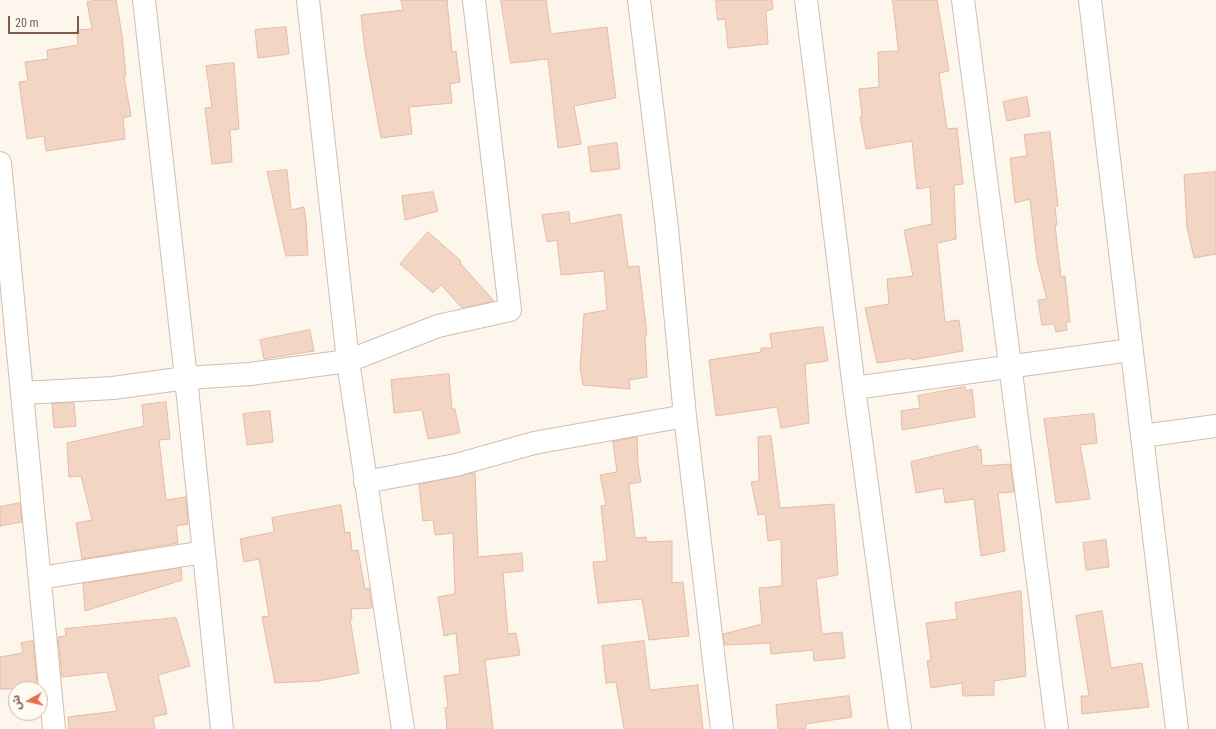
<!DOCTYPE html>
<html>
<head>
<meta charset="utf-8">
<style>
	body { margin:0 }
	#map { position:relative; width:1216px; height:729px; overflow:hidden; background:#fdf6ec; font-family:"Roboto Condensed","Noto Sans Arabic",sans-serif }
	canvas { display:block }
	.north { position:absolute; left:8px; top:681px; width:40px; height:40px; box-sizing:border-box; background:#fffaf3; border:1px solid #cabbb1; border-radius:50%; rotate:262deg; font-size:11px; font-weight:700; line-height:16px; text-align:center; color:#7a5c4d }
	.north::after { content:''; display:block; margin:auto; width:14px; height:18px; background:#e76f51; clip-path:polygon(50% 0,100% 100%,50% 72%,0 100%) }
	.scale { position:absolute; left:8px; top:16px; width:71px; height:18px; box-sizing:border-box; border:2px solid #7a5c4d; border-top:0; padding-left:5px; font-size:12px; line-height:14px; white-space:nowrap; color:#7a5c4d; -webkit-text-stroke:3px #fffaf3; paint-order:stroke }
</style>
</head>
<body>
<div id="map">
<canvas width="1216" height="729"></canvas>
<div class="north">ش</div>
<div class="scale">20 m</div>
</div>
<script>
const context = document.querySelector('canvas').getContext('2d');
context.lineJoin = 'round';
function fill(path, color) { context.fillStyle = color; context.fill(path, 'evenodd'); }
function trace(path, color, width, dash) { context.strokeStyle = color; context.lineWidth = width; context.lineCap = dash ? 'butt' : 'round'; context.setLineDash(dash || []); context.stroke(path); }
const building = new Path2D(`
	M 100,0 L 116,0 L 122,35 L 126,76 L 124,76 L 131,116 L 123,118 L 125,139 L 46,151 L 44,136 L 27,139 L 19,82 L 28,81 L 25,62 L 48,59 L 47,50 L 78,45 L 77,30 L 92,29 L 87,2 Z
	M 401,0 L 447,0 L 452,52 L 456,51 L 460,82 L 450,84 L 452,103 L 409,107 L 412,134 L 381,138 L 365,51 L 361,15 L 403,10 Z
	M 501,0 L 546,0 L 551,34 L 607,27 L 616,98 L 574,106 L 581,144 L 558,148 L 548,59 L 511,63 Z
	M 716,0 L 772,0 L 773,9 L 766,11 L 768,44 L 728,48 L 725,19 L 718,20 Z
	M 893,0 L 937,0 L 949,71 L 939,73 L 947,129 L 957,128 L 963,184 L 954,185 L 956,239 L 937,243 L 945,322 L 959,320 L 963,351 L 912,360 L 911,358 L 877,363 L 865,308 L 889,304 L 887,279 L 913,276 L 904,230 L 932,224 L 930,187 L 917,189 L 912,141 L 866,149 L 860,117 L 862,117 L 859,89 L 879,87 L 878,52 L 898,51 Z
	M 286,27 L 289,54 L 258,58 L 255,30 Z
	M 234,63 L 239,129 L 230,130 L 232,162 L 212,164 L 205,108 L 212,107 L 206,66 Z
	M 1027,97 L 1030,116 L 1007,121 L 1003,102 Z
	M 1050,132 L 1058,206 L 1055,207 L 1057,225 L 1055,225 L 1061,277 L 1065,276 L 1070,322 L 1066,322 L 1067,330 L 1056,332 L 1054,324 L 1042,325 L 1038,300 L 1047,299 L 1037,260 L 1030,199 L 1015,203 L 1010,158 L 1027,156 L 1024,135 Z
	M 617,143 L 620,169 L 591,172 L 588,147 Z
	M 287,170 L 291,210 L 304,207 L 306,220 L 308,255 L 286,256 L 267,172 Z
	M 1216,172 L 1216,254 L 1194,258 L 1187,227 L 1184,175 Z
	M 433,192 L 438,211 L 405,220 L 402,196 Z
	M 569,212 L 570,224 L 621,214 L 628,267 L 639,266 L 647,335 L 645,335 L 647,377 L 629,380 L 630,389 L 583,385 L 580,368 L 584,314 L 607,310 L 604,271 L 561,275 L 557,240 L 547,242 L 542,215 Z
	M 428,232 L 461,261 L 460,263 L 494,301 L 462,308 L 441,285 L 433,293 L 400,264 Z
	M 823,327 L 828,361 L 805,364 L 809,423 L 781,428 L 777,407 L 716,416 L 709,360 L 761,352 L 761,348 L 772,348 L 770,334 Z
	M 310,330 L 314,351 L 264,359 L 260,340 Z
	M 449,374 L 452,409 L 455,409 L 460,433 L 428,439 L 422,410 L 394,413 L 391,380 Z
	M 965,387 L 966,391 L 972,389 L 975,417 L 902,430 L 901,411 L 920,408 L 918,396 Z
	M 166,402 L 170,439 L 159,440 L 166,500 L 186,497 L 188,524 L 176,526 L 178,543 L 82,559 L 76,523 L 92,520 L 81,476 L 69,477 L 67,443 L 144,426 L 142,405 Z
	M 74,403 L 76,426 L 54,428 L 52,404 Z
	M 270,411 L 273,442 L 247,445 L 243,414 Z
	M 1094,414 L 1097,443 L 1080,445 L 1090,499 L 1056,503 L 1044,419 Z
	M 771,436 L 780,508 L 834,504 L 838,575 L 816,579 L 822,634 L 842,632 L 845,658 L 814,661 L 813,650 L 771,654 L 770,643 L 725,645 L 723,634 L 762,624 L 759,588 L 782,586 L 781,539 L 768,541 L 765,514 L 758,515 L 751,482 L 759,481 L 758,437 Z
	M 637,437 L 638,464 L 641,482 L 629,484 L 635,538 L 646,537 L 646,542 L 672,541 L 672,583 L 683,582 L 689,636 L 649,640 L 642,599 L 598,603 L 593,562 L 607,561 L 601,506 L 606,505 L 600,475 L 617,472 L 613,442 Z
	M 978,446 L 978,450 L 981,449 L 982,466 L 1010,464 L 1014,492 L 998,493 L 1005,551 L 981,556 L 974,499 L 945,503 L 943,488 L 916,493 L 911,462 Z
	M 475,473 L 478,557 L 522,553 L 523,571 L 503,573 L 508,634 L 516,633 L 520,655 L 485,660 L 493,729 L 447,729 L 445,708 L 448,707 L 444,676 L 460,674 L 456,633 L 444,636 L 438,597 L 455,594 L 453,533 L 435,535 L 433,520 L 423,521 L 419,485 Z
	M 20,503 L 22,522 L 0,526 L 0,507 Z
	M 341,505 L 345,533 L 350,532 L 352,551 L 358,550 L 365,589 L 369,588 L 372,608 L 351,609 L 352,619 L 350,619 L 359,673 L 318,681 L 275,683 L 262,617 L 269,616 L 259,559 L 244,562 L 240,539 L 274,532 L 272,518 Z
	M 1106,540 L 1109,567 L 1086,570 L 1083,543 Z
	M 181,568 L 182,580 L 85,611 L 83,584 Z
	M 1021,591 L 1026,676 L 994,681 L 994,695 L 963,696 L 962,683 L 931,688 L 927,661 L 931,660 L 926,623 L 957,619 L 955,603 Z
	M 1102,611 L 1111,668 L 1142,663 L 1149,707 L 1082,714 L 1081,696 L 1089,696 L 1076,616 Z
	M 176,618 L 190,666 L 158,675 L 167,714 L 153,717 L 155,729 L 69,729 L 68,717 L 117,711 L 107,672 L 62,677 L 58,637 L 66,636 L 65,629 Z
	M 33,641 L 37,683 L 32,684 L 33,689 L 0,689 L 0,657 L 23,653 L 21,643 Z
	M 644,641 L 650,690 L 698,685 L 703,729 L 624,729 L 616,682 L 606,683 L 602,646 Z
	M 849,696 L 852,717 L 806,724 L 806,729 L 778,729 L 776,705 Z`);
fill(building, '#f3d5c3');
trace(building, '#e6bba3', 1);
const street = new Path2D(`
	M 144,0 L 186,378 L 222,729
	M 639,0 L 667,228 L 685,416 L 722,729
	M 806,0 L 854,388 L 900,729
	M 963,0 L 1057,729
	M 1090,0 L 1177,729
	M 0,163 L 54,729
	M 854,388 L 1131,350
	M 23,393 L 113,388 L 186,378 L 250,374 L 348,361 L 308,0
	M 1142,436 L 1216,426
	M 365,482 L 456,465 L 534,443 L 685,416
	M 40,578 L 204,552
	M 403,729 L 348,361 L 438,326 L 510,310 L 474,0`);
trace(street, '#d1beb0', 24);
trace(street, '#fff', 22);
</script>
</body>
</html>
